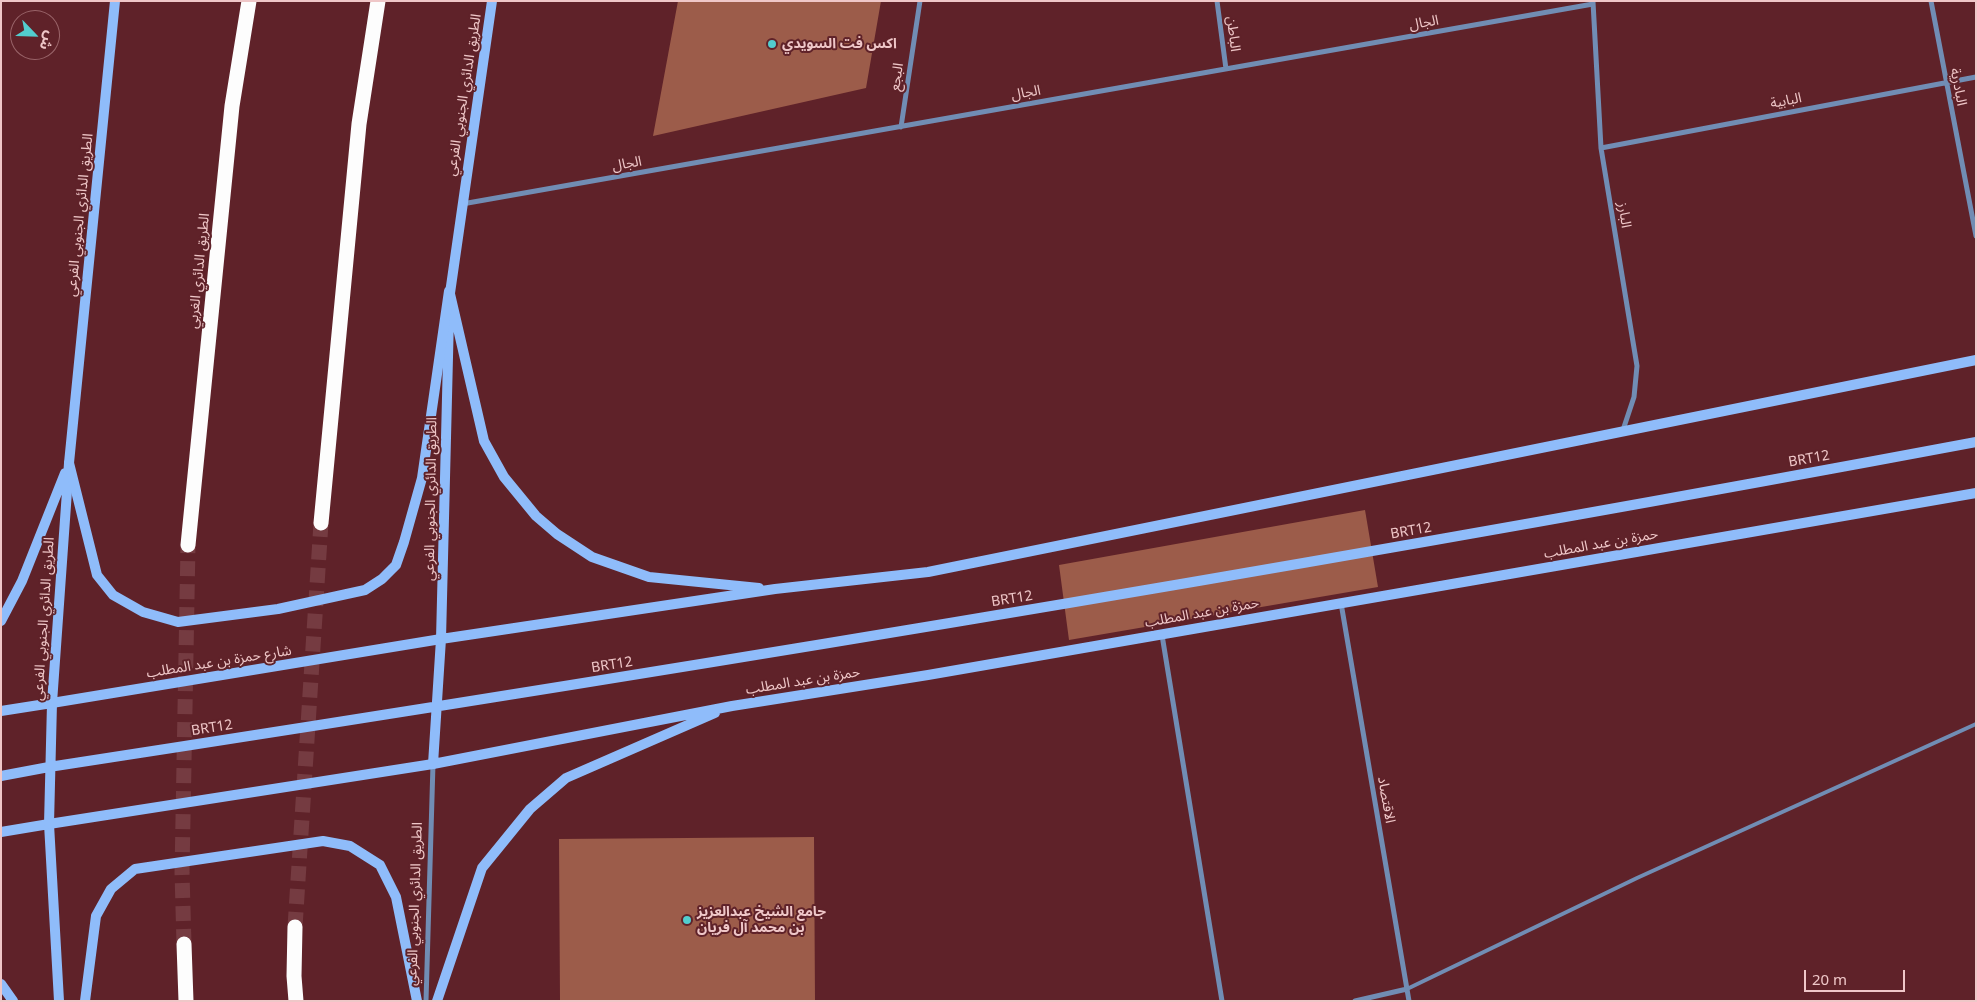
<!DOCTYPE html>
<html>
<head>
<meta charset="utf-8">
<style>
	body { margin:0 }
	#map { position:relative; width:1977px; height:1002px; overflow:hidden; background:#5f2229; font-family:"Noto Sans","Noto Sans Arabic",sans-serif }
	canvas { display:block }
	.frame { position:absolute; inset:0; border:2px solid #efc7c8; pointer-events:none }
	.north { position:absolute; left:10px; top:10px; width:50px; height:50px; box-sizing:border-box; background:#5f2229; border:1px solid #996469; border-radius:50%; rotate:114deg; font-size:14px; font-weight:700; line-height:20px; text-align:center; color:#efc7c8 }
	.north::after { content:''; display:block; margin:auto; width:18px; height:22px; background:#52cdce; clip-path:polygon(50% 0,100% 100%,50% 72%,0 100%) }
	.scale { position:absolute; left:1804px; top:970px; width:101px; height:22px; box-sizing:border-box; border:2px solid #efc7c8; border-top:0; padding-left:6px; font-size:15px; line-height:18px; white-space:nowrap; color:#efc7c8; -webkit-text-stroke:4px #5f2229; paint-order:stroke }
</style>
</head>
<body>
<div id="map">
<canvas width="1977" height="1002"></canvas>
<div class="frame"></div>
<div class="north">ش</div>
<div class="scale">20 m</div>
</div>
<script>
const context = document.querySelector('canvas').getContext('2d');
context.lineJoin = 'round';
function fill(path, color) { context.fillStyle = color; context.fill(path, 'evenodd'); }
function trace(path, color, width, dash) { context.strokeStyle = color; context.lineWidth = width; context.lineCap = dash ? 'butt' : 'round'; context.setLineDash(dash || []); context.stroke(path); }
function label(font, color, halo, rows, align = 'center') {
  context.font = font + ' "Noto Sans","Noto Sans Arabic",sans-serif'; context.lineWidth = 4; context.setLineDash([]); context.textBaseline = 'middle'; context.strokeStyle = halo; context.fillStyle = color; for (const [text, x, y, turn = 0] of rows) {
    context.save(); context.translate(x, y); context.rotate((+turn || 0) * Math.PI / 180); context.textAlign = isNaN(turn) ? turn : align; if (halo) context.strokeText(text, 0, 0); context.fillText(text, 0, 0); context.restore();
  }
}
fill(new Path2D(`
	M 678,1 L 881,1 L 866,88 L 653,136 Z
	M 1365,510 L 1378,587 L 1069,640 L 1059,565 Z
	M 814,837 L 815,1001 L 560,1001 L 559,839 Z`), '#9c5c4a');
trace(new Path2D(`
	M 295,927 L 321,523
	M 184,944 L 182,873 L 188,545`), '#753b41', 15, [15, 8]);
trace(new Path2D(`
	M 1407,989 L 1637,878 L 1976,724`), '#718db4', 4);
trace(new Path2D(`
	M 1217,1 L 1226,69
	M 1931,1 L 1976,236
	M 1593,2 L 1601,148 L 1637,366 L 1634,397 L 1623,430
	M 901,127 L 920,1
	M 1601,148 L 1976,77
	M 462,204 L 1593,4
	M 1341,603 L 1409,1001
	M 1162,635 L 1222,1001
	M 426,1001 L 433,764
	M 1355,1001 L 1407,989`), '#718db4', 5);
trace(new Path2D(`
	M 450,294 L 484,441 L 504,477 L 536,516 L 557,534 L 592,557 L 649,577 L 759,588
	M 449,300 L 492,1
	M 449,317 L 441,639 L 433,764 L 732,706 L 928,675 L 1976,493
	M 1,621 L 22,581 L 65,473
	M 441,639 L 775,589 L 928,572 L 1976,360
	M 1,711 L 52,703
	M 1,776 L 49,767 C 693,668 1336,562 1976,442
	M 1,832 L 49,824
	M 1,984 L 13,1001
	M 59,1001 L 49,824 L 52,703 L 69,463 L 115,1
	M 437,1001 L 482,868 L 530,809 L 566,778 L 715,713`), '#8fbcfa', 10);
trace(new Path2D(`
	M 321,523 L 359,124 L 378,1
	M 188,545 L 232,106 L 249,1
	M 295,927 L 294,976 L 296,1001
	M 184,944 L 186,1001`), '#fdfdfd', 15);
trace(new Path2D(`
	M 69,463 L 97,575 L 113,595 L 143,612 L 178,622 L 278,609 L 365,590 L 382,579 L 396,565 L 404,542 L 422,478 L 449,291
	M 52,703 L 441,639
	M 49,824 L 433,764
	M 85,1001 L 96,916 L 111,889 L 135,869 L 323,841 L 350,846 L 380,865 L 396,897 L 417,1001`), '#8fbcfa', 10);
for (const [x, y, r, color] of [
	[772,44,5,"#52cdce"],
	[687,920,5,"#52cdce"]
]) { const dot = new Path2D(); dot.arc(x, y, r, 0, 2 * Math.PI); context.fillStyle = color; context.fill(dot); trace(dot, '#5f2229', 2); }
label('14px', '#efc7c8', '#5f2229', [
	["الجال",1424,23,-10],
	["الباطن",1233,34,83],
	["البجع",897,77,-81],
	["البادرية",1958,87,79],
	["الجال",1026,93,-10],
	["الطريق الدائري الجنوبي الفرعي",464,95,-81],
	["البابية",1786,101,-11],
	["الجال",627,164,-10],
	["الطريق الدائري الجنوبي الفرعي",80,215,-84],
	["البارز",1624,215,81],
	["الطريق الدائري الغربي",199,271,-84],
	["BRT12",1809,459,-10],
	["الطريق الدائري الجنوبي الفرعي",431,499,-89],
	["BRT12",1411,531,-10],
	["حمزة بن عبد المطلب",1601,544,-10],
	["BRT12",1012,599,-9],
	["حمزة بن عبد المطلب",1202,613,-10],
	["الطريق الدائري الجنوبي الفرعي",44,619,-86],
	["شارع حمزة بن عبد المطلب",219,662,-9],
	["BRT12",612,665,-9],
	["حمزة بن عبد المطلب",803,681,-9],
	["BRT12",212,728,-9],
	["الاقتصاد",1386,800,80],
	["الطريق الدائري الجنوبي الفرعي",415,904,-88]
]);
label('bold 14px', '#efc7c8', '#5f2229', [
	["اكس فت السويدي",782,44],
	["جامع الشيخ عبدالعزيز",697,912],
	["بن محمد آل فريان",697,928]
], 'left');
</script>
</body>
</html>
